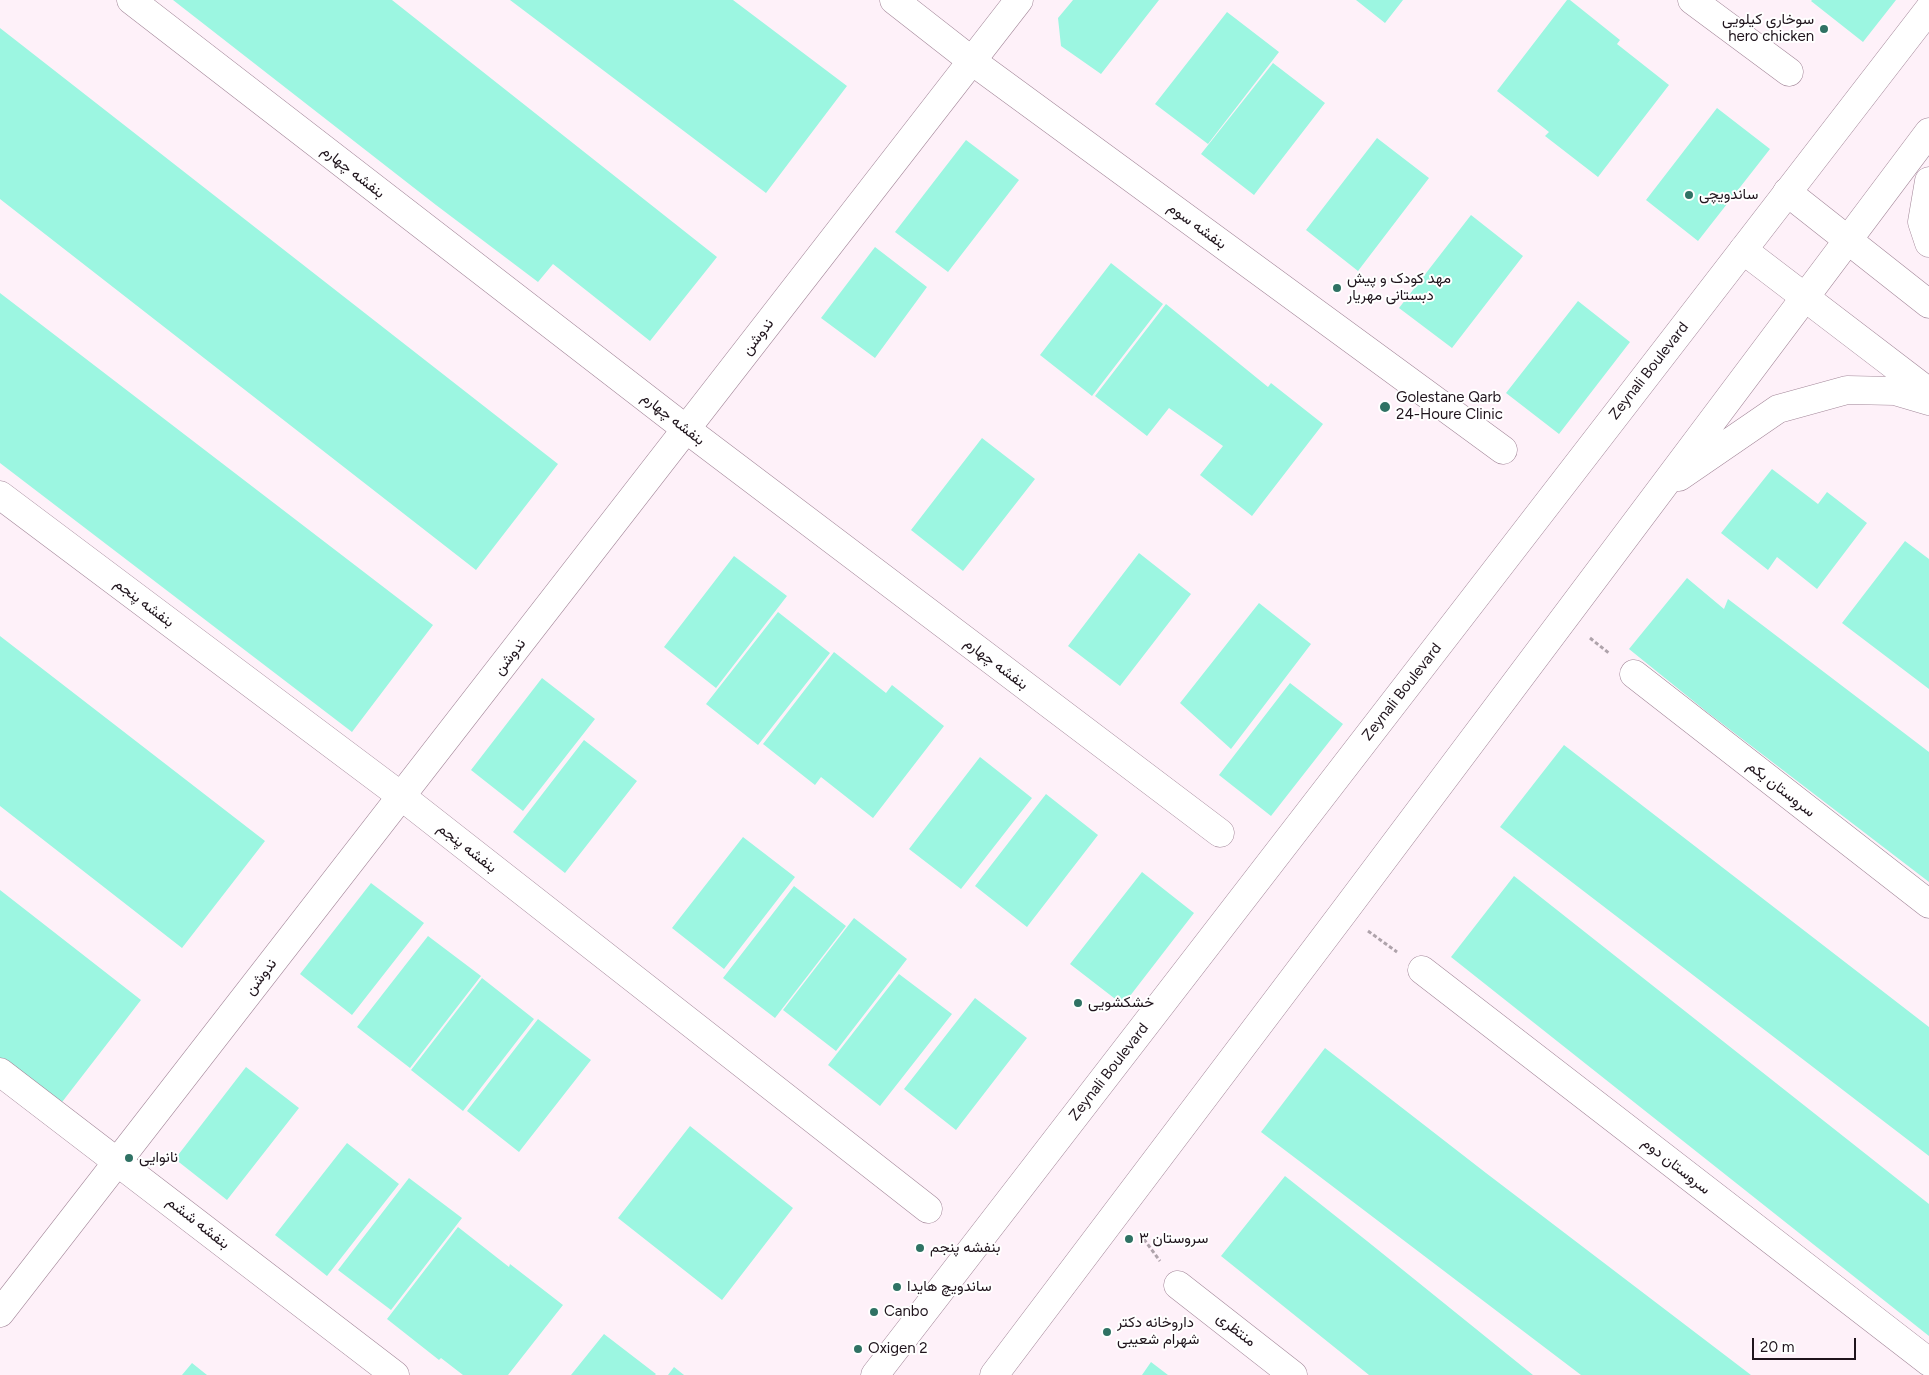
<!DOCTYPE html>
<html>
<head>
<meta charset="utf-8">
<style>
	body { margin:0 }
	#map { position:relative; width:1929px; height:1375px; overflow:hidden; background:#fef1f9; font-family:Figtree,sans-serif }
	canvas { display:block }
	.scale { position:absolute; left:1752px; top:1338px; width:104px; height:22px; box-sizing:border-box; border:2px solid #1f141c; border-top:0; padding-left:6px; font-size:15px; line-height:18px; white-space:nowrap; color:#1f141c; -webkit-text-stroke:4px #fff; paint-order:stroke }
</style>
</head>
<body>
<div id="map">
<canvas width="1929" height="1375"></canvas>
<div class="scale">20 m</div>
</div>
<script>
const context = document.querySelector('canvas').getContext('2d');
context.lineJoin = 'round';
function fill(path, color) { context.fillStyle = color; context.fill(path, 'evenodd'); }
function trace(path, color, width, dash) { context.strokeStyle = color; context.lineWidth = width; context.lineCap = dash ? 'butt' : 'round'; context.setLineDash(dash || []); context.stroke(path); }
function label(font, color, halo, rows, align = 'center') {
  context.font = font + ' Figtree,Vazirmatn,sans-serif'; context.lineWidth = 4; context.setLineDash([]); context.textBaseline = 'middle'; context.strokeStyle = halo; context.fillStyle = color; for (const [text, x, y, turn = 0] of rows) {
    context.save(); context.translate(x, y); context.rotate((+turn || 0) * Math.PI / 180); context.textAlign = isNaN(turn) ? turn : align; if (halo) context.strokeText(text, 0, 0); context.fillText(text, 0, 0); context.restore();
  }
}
fill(new Path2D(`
	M 173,0 L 392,0 L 717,257 L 650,341 L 553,264 L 538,282 L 436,205 Z
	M 510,0 L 733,0 L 847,86 L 766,193 Z
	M 1073,0 L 1159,0 L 1101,74 L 1061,46 L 1058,18 Z
	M 1356,0 L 1403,0 L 1385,23 Z
	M 1567,0 L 1570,0 L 1620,40 L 1617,44 L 1669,85 L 1598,177 L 1545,136 L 1549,132 L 1497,91 Z
	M 1812,0 L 1896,0 L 1863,42 L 1811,1 Z
	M 1227,12 L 1279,52 L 1208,144 L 1155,104 Z
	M 0,28 L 558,464 L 476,570 L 0,199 Z
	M 1273,63 L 1325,103 L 1254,195 L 1201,154 Z
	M 1717,108 L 1770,149 L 1698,241 L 1646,200 Z
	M 1377,138 L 1429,178 L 1358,271 L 1306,230 Z
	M 966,140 L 1019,180 L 948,272 L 895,232 Z
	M 1471,215 L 1523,256 L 1452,348 L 1399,308 Z
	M 875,247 L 927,287 L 875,358 L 821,318 Z
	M 1111,263 L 1163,304 L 1092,396 L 1040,355 Z
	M 0,293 L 433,625 L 352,732 L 0,463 Z
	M 1578,301 L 1630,342 L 1559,434 L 1506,393 Z
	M 1166,304 L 1268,387 L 1271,383 L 1323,424 L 1252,516 L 1200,475 L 1223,446 L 1169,408 L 1147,436 L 1095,396 Z
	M 982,438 L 1035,479 L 963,571 L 911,530 Z
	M 1772,469 L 1818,504 L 1827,492 L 1867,523 L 1817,589 L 1777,557 L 1768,570 L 1721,533 Z
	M 1905,541 L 1929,559 L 1929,689 L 1842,623 Z
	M 1139,553 L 1191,594 L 1120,686 L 1068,646 Z
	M 734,556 L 787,596 L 716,688 L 664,647 Z
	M 1687,578 L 1724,609 L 1728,599 L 1929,752 L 1929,882 L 1707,712 L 1629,649 Z
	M 1259,603 L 1311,644 L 1231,749 L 1180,703 Z
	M 778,612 L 830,653 L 758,745 L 706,704 Z
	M 0,636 L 265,841 L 182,948 L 0,806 Z
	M 834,652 L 886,693 L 892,685 L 944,726 L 873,818 L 821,777 L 815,785 L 763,744 Z
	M 542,678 L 595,719 L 523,811 L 471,770 Z
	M 1290,683 L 1343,724 L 1271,816 L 1219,775 Z
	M 584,740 L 637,781 L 565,873 L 513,832 Z
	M 1564,745 L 1929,1027 L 1929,1156 L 1500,827 Z
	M 980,757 L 1032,798 L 961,889 L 909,849 Z
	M 1046,794 L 1098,835 L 1027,927 L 975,886 Z
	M 743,837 L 795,877 L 724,969 L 672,928 Z
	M 1142,872 L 1194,913 L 1123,1005 L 1070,964 Z
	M 1514,876 L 1929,1204 L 1929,1336 L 1451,957 Z
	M 371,883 L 424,923 L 352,1015 L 300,974 Z
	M 794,886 L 846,926 L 775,1018 L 723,978 Z
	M 0,890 L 141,1000 L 59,1106 L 0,1060 Z
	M 854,918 L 907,959 L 836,1051 L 783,1010 Z
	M 428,936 L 481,976 L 410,1068 L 357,1027 Z
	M 899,974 L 952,1014 L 880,1106 L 828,1065 Z
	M 482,978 L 534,1019 L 463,1111 L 411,1070 Z
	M 975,998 L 1027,1038 L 956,1130 L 904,1089 Z
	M 538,1019 L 591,1060 L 519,1152 L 467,1111 Z
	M 1325,1048 L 1486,1173 L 1751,1375 L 1581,1375 L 1261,1132 Z
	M 246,1067 L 299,1108 L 227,1200 L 175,1159 Z
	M 690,1126 L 793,1208 L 722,1300 L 618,1218 Z
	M 347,1143 L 399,1184 L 327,1276 L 275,1235 Z
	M 1285,1176 L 1367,1241 L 1533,1375 L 1369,1375 L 1221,1256 Z
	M 409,1178 L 462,1218 L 391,1310 L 338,1270 Z
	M 458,1227 L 509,1267 L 510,1264 L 563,1305 L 508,1375 L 463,1375 L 441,1358 L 439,1360 L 387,1319 Z
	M 604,1334 L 656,1374 L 655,1375 L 571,1375 Z
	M 1151,1362 L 1168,1375 L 1142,1375 Z
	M 192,1363 L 207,1375 L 182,1375 Z
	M 674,1367 L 684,1375 L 668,1375 Z`), '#9cf6e1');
const minor = new Path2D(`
	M 131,0 L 686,429 L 1220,833
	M 894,0 L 972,61 L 1503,450
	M 1692,0 L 1789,72
	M 0,495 L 401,796 L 928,1209
	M 1634,674 L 1929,904
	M 1422,970 L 1929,1362
	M 0,1072 L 395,1375
	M 1178,1285 L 1293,1375`);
const tertiary = new Path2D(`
	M 1787,192 L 1929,304
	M 1743,250 L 1929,392
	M 0,1313 L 1019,0`);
const secondary = new Path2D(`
	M 1929,181 L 1922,222 L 1929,243
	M 1679,477 L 1778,409 L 1847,390 L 1895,391 L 1929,401
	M 875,1375 L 1929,9
	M 994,1375 L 1343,913 L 1929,132`);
trace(minor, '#a38799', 29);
trace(tertiary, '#a38799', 29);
trace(secondary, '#a38799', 29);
trace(new Path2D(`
	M 1590,638 L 1610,654
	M 1368,931 L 1397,952
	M 1140,1234 L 1160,1261`), '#afa3ab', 3, [4, 2.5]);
trace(minor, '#fff', 28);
trace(tertiary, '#fff', 28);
trace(secondary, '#fff', 28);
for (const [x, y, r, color] of [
	[1824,29,5,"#2f7264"],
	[1689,195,5,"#2f7264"],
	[1337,288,5,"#2f7264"],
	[1385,407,6,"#2f7264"],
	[1078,1003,5,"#2f7264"],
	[129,1158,5,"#2f7264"],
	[1129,1239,5,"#2f7264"],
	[920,1248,5,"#2f7264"],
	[897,1287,5,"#2f7264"],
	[874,1312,5,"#2f7264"],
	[1107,1332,5,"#2f7264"],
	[858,1349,5,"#2f7264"]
]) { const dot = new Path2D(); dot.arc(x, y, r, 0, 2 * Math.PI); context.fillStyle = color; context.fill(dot); trace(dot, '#fff', 2); }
label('15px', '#1f141c', '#fff', [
	["سوخاری کیلویی",1814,20,"right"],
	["hero chicken",1814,37,"right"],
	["ساندویچی",1699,195],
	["مهد کودک و پیش",1347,279],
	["دبستانی مهریار",1347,296],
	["Golestane Qarb",1396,398],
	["24-Houre Clinic",1396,415],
	["خشکشویی",1088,1003],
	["نانوایی",139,1158],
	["سروستان ۳",1139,1239],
	["بنفشه پنجم",930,1248],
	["ساندویچ هایدا",907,1287],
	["Canbo",884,1312],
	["داروخانه دکتر",1117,1323],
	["شهرام شعیبی",1117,1340],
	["Oxigen 2",868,1349]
], 'left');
label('15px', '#1f141c', '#fff', [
	["بنفشه چهارم",353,172,38],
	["بنفشه سوم",1197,226,36],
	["ندوشن",758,337,-52],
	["Zeynali Boulevard",1649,371,-52],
	["بنفشه چهارم",673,419,38],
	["بنفشه پنجم",144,603,37],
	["ندوشن",510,657,-52],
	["بنفشه چهارم",996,664,37],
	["Zeynali Boulevard",1402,692,-52],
	["سروستان یکم",1781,789,38],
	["بنفشه پنجم",467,848,38],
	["ندوشن",261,977,-52],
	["Zeynali Boulevard",1109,1072,-52],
	["سروستان دوم",1676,1166,38],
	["بنفشه ششم",198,1223,38],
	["منتظری",1236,1330,38]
]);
</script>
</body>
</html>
